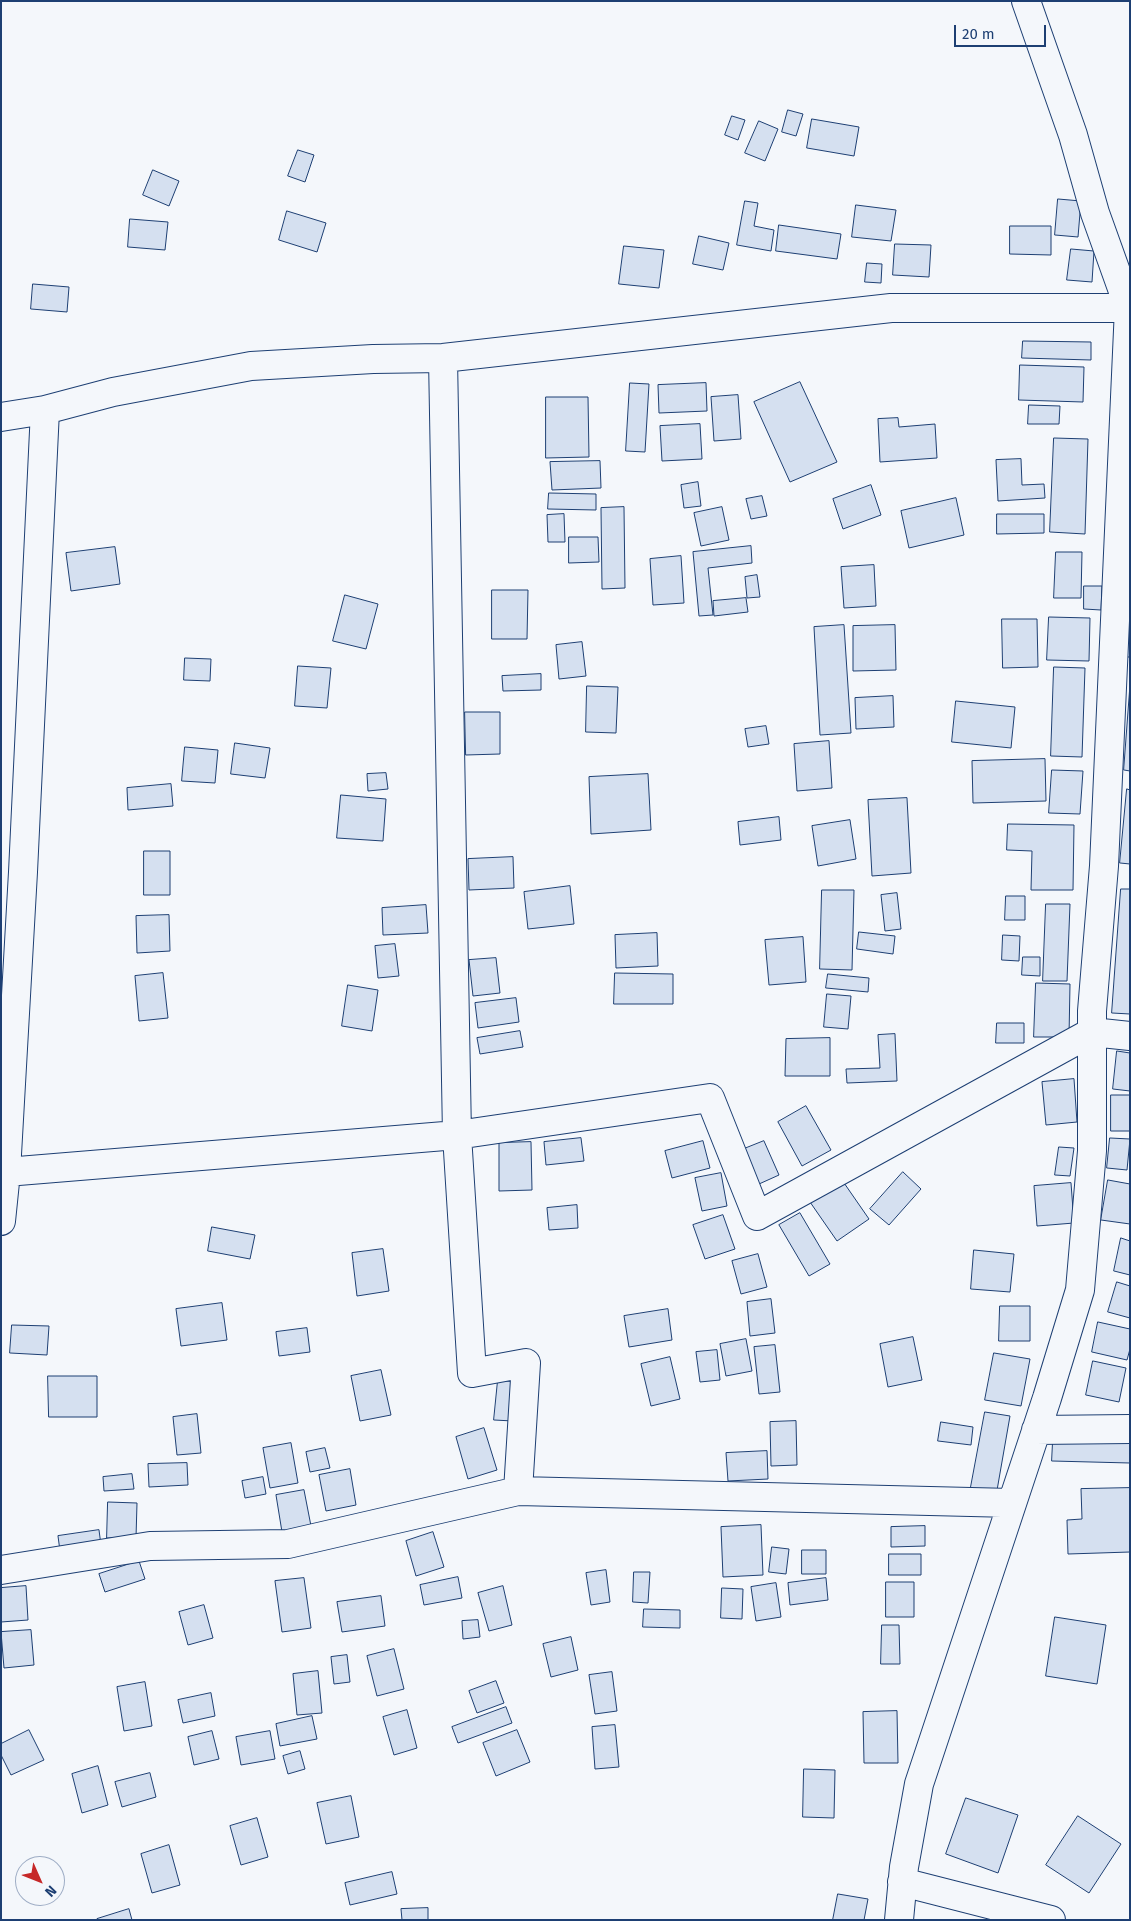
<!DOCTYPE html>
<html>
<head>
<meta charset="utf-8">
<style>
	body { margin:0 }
	#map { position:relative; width:1131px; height:1921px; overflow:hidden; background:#f4f7fb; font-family:"Fira Sans",sans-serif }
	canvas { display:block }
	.frame { position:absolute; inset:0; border:2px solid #1d3f73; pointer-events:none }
	.north { position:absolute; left:15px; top:1856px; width:50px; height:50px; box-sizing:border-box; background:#f4f7fb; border:1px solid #9eadc5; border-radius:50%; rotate:134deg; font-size:14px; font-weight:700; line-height:20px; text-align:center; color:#1d3f73 }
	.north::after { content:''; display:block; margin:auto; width:18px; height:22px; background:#c62828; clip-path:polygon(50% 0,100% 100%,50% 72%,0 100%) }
	.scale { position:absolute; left:954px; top:25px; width:92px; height:22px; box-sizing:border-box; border:2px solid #1d3f73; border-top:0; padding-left:6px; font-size:15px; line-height:18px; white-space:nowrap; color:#1d3f73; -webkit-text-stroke:4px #f4f7fb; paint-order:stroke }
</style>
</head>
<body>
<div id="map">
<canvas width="1131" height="1921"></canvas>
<div class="frame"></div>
<div class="north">N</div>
<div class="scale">20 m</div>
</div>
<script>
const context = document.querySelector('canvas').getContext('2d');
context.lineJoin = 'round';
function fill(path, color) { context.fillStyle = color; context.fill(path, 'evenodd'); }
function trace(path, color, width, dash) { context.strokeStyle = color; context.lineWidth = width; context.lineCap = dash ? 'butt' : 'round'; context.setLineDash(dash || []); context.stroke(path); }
const building = new Path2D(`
	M 788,110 L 803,114 L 796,136 L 782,132 Z
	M 732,116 L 745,120 L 738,140 L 725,135 Z
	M 812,119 L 859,127 L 854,156 L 807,148 Z
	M 759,121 L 778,129 L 765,161 L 745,153 Z
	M 298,150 L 314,155 L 305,182 L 288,176 Z
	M 153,170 L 179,181 L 169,206 L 143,195 Z
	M 1058,199 L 1081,201 L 1078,237 L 1055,235 Z
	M 745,201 L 758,203 L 754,226 L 774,230 L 771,251 L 737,245 Z
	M 856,205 L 896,210 L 891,241 L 852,237 Z
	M 287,211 L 326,223 L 317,252 L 279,240 Z
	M 130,219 L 168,222 L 165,250 L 128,247 Z
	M 779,225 L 841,234 L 837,259 L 776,251 Z
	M 1010,226 L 1051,226 L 1051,255 L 1010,254 Z
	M 699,236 L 729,243 L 723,270 L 693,264 Z
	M 895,244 L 931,245 L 929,277 L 893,275 Z
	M 624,246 L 664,250 L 659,288 L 619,284 Z
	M 1071,249 L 1094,251 L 1092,282 L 1067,280 Z
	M 867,263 L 882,264 L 881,283 L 865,282 Z
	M 33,284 L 69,287 L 67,312 L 31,309 Z
	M 1023,341 L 1091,342 L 1091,360 L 1022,358 Z
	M 1020,365 L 1084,367 L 1083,402 L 1019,400 Z
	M 800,382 L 837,462 L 790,482 L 754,402 Z
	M 630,383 L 649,384 L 645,452 L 626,451 Z
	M 706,383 L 707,411 L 659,413 L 658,385 Z
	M 738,395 L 741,439 L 714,441 L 711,397 Z
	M 546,397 L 588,397 L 589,457 L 546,458 Z
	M 1029,405 L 1060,406 L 1059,424 L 1028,424 Z
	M 898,418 L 899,427 L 935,424 L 937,458 L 880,462 L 878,419 Z
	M 700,424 L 702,459 L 662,461 L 660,426 Z
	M 1054,438 L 1088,439 L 1085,534 L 1050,532 Z
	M 1021,459 L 1022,485 L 1044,484 L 1045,498 L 998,501 L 996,460 Z
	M 600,461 L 601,488 L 552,490 L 550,462 Z
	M 698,482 L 701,506 L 684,508 L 681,485 Z
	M 871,485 L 881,515 L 843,529 L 833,499 Z
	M 549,493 L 596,494 L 596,510 L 548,509 Z
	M 762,496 L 767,516 L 751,519 L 746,499 Z
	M 956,498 L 964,535 L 909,548 L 901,511 Z
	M 624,507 L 625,588 L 602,589 L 601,508 Z
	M 722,507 L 729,540 L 701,546 L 694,513 Z
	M 564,514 L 565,542 L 548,542 L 547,515 Z
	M 997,514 L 1044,514 L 1044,533 L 997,534 Z
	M 569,537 L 598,537 L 599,562 L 569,563 Z
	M 751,546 L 752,563 L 708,568 L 713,615 L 699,616 L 693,552 Z
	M 115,547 L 120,584 L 71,591 L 66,553 Z
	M 1056,552 L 1082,552 L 1081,598 L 1054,598 Z
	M 681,556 L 684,603 L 653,605 L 650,559 Z
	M 874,565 L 876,606 L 844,608 L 841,567 Z
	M 757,575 L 760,597 L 747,598 L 745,577 Z
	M 1084,586 L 1102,586 L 1101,610 L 1084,609 Z
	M 492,590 L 528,590 L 527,639 L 492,639 Z
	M 345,595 L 378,604 L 366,649 L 333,641 Z
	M 746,598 L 748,612 L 714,616 L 713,601 Z
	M 1130,607 L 1130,657 L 1127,657 Z
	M 1049,617 L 1090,618 L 1089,661 L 1047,660 Z
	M 1002,619 L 1037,619 L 1038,667 L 1003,668 Z
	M 844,625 L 851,733 L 820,735 L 814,627 Z
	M 895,625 L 896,670 L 853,671 L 853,626 Z
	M 582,642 L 586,676 L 559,679 L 556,645 Z
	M 185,658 L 211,659 L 210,681 L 184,680 Z
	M 298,666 L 331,668 L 327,708 L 295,706 Z
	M 1054,667 L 1085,668 L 1082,757 L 1051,756 Z
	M 541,674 L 541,690 L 503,691 L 502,676 Z
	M 1130,685 L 1130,771 L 1124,770 Z
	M 587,686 L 618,687 L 616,733 L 586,732 Z
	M 893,696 L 894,727 L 856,729 L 855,698 Z
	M 956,701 L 1015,707 L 1011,748 L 952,742 Z
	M 465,712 L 500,712 L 500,754 L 466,755 Z
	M 766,726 L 769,744 L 748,747 L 745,729 Z
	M 829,741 L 832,788 L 797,791 L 794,744 Z
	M 235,743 L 270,748 L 265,778 L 231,774 Z
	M 185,747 L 218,750 L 215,783 L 182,781 Z
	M 1045,759 L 1046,801 L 973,803 L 972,761 Z
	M 1052,770 L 1083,771 L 1080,814 L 1049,813 Z
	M 386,773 L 388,789 L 368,791 L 367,774 Z
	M 648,774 L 651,830 L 591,834 L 589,777 Z
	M 171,784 L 173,806 L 128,810 L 127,788 Z
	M 1127,789 L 1130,790 L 1130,864 L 1120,863 Z
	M 341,795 L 386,799 L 383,841 L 337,838 Z
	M 907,798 L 911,873 L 872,876 L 868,800 Z
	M 779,817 L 781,840 L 740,845 L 738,822 Z
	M 850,820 L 856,859 L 818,866 L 812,826 Z
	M 1008,824 L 1074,825 L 1073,890 L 1031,890 L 1032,851 L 1007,850 Z
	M 144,851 L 170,851 L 170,895 L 144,895 Z
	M 513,857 L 514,888 L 469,890 L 468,859 Z
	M 570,886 L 574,924 L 528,929 L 524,892 Z
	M 1121,889 L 1130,889 L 1130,1014 L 1112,1013 Z
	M 822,890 L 854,890 L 852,970 L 820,969 Z
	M 897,893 L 901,929 L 885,931 L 881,895 Z
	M 1006,896 L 1025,896 L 1025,920 L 1005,920 Z
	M 1046,904 L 1070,904 L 1067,981 L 1043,981 Z
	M 426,905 L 428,933 L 383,935 L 382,908 Z
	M 169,915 L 170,951 L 137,953 L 136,916 Z
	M 859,932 L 895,936 L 893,954 L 857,949 Z
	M 657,933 L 658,966 L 616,968 L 615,935 Z
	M 1003,935 L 1020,936 L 1019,961 L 1002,960 Z
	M 803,937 L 806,982 L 769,985 L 765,940 Z
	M 395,944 L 399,976 L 378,978 L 375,946 Z
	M 1023,957 L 1040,957 L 1040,976 L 1022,975 Z
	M 496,958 L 500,993 L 473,996 L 469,960 Z
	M 163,973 L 168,1018 L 139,1021 L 135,976 Z
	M 615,973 L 673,974 L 673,1004 L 614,1004 Z
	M 828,974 L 869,978 L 868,992 L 826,988 Z
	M 1036,983 L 1070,984 L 1069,1037 L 1034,1037 Z
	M 348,985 L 378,990 L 372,1031 L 342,1026 Z
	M 827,994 L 851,996 L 848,1029 L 824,1027 Z
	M 516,998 L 519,1022 L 478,1028 L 475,1003 Z
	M 997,1023 L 1024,1023 L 1024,1043 L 996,1043 Z
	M 520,1031 L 523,1047 L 480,1054 L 477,1038 Z
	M 895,1034 L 897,1081 L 847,1083 L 846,1069 L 880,1068 L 878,1035 Z
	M 830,1038 L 830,1076 L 785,1076 L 786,1039 Z
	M 1117,1051 L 1130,1053 L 1130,1091 L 1113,1089 Z
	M 1074,1079 L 1077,1122 L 1046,1125 L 1042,1082 Z
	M 1111,1095 L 1130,1095 L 1130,1131 L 1111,1131 Z
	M 806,1106 L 831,1150 L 802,1166 L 778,1122 Z
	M 581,1138 L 584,1161 L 546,1165 L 544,1142 Z
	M 1110,1138 L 1130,1139 L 1127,1170 L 1107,1168 Z
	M 703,1141 L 710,1168 L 672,1178 L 665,1151 Z
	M 764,1141 L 779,1175 L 759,1184 L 744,1149 Z
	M 531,1142 L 532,1190 L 499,1191 L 499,1143 Z
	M 1059,1147 L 1074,1148 L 1070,1176 L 1055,1175 Z
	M 903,1172 L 921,1189 L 889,1225 L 870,1209 Z
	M 721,1173 L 727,1206 L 702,1211 L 695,1178 Z
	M 842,1180 L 869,1219 L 837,1241 L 810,1202 Z
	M 1108,1180 L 1130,1184 L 1130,1224 L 1101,1220 Z
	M 1071,1183 L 1074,1223 L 1037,1226 L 1034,1186 Z
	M 577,1205 L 578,1228 L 549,1230 L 547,1208 Z
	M 800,1213 L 830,1264 L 809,1276 L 779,1225 Z
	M 723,1215 L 735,1249 L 705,1259 L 693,1225 Z
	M 212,1227 L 255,1235 L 250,1259 L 208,1251 Z
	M 1121,1238 L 1130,1241 L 1130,1275 L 1114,1271 Z
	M 383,1249 L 389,1291 L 357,1296 L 352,1253 Z
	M 974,1250 L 1014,1254 L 1010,1292 L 971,1289 Z
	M 758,1254 L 767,1287 L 741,1294 L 732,1261 Z
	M 1117,1282 L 1130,1286 L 1130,1318 L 1108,1312 Z
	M 771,1299 L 775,1333 L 750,1336 L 747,1302 Z
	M 222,1303 L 227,1340 L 181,1346 L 176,1309 Z
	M 1000,1306 L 1030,1306 L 1030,1341 L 999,1341 Z
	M 668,1309 L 672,1340 L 629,1347 L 624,1316 Z
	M 1098,1322 L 1130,1329 L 1130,1349 L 1127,1360 L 1092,1352 Z
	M 12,1325 L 49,1326 L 47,1355 L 10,1353 Z
	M 307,1328 L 310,1352 L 279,1356 L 276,1332 Z
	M 913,1337 L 922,1380 L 888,1387 L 880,1344 Z
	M 746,1339 L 752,1371 L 726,1376 L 720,1344 Z
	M 775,1345 L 780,1392 L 759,1394 L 754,1347 Z
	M 717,1350 L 720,1380 L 700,1382 L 696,1352 Z
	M 994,1353 L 1030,1359 L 1021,1406 L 985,1400 Z
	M 670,1357 L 680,1399 L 651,1406 L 641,1364 Z
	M 1093,1361 L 1126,1368 L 1119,1402 L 1086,1395 Z
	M 381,1370 L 391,1415 L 360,1421 L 351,1376 Z
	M 48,1376 L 97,1376 L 97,1417 L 49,1417 Z
	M 498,1380 L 517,1382 L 513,1421 L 494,1420 Z
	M 985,1412 L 1010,1416 L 996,1496 L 970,1492 Z
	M 197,1414 L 201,1453 L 177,1455 L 173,1417 Z
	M 796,1421 L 797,1465 L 771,1466 L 770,1422 Z
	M 941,1422 L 973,1427 L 971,1445 L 938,1441 Z
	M 484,1428 L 497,1470 L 468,1479 L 456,1437 Z
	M 1053,1441 L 1130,1442 L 1130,1463 L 1052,1461 Z
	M 291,1443 L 298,1483 L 270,1488 L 263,1448 Z
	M 325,1448 L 330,1468 L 310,1472 L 306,1452 Z
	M 767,1451 L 768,1479 L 728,1481 L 726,1453 Z
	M 187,1463 L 188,1485 L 149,1487 L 148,1464 Z
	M 350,1469 L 356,1505 L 326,1511 L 319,1475 Z
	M 132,1474 L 134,1489 L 104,1491 L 103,1477 Z
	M 263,1477 L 266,1494 L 245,1498 L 242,1481 Z
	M 1130,1488 L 1130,1552 L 1068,1554 L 1067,1520 L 1082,1519 L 1081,1489 Z
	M 304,1490 L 311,1526 L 282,1532 L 276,1495 Z
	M 108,1502 L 137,1503 L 136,1538 L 107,1538 Z
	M 761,1525 L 763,1575 L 723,1577 L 721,1527 Z
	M 925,1526 L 925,1546 L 891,1547 L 891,1527 Z
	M 99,1530 L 101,1545 L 60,1551 L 58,1536 Z
	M 433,1532 L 444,1567 L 416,1576 L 406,1541 Z
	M 772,1547 L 789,1549 L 786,1574 L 769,1572 Z
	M 802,1550 L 826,1550 L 826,1574 L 802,1574 Z
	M 889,1554 L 921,1554 L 921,1575 L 889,1575 Z
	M 139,1561 L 145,1579 L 105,1592 L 99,1574 Z
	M 606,1570 L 610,1602 L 591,1605 L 586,1573 Z
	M 634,1572 L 650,1572 L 648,1603 L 633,1602 Z
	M 458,1577 L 462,1598 L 424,1605 L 420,1585 Z
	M 304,1578 L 311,1628 L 282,1632 L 275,1581 Z
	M 826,1578 L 828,1600 L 790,1605 L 788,1583 Z
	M 886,1582 L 914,1582 L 914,1617 L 886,1617 Z
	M 776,1583 L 781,1617 L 756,1621 L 751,1587 Z
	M 26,1586 L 28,1620 L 1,1622 L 1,1588 Z
	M 503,1586 L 512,1625 L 489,1631 L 478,1593 Z
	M 722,1588 L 743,1589 L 742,1619 L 721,1618 Z
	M 381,1596 L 385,1626 L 342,1632 L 337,1602 Z
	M 204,1605 L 213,1638 L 188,1645 L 179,1612 Z
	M 644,1609 L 680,1610 L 680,1628 L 643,1627 Z
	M 1055,1617 L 1106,1625 L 1097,1684 L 1046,1676 Z
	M 478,1620 L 480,1637 L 463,1639 L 462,1621 Z
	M 882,1625 L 899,1625 L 900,1664 L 881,1664 Z
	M 31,1630 L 34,1665 L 4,1668 L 1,1632 Z
	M 571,1637 L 578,1670 L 551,1677 L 543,1644 Z
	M 394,1649 L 404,1689 L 377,1696 L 367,1656 Z
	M 347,1655 L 350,1682 L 334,1684 L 331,1657 Z
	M 318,1671 L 322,1713 L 297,1715 L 293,1674 Z
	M 612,1672 L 617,1711 L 595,1714 L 589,1675 Z
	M 496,1681 L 504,1703 L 477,1713 L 469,1691 Z
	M 145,1682 L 152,1726 L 124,1731 L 117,1687 Z
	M 211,1693 L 215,1716 L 183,1723 L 178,1700 Z
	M 506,1707 L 512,1723 L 458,1743 L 452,1727 Z
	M 407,1710 L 417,1748 L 394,1755 L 383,1717 Z
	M 897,1711 L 898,1763 L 864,1763 L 863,1712 Z
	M 312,1716 L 317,1739 L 280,1746 L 276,1724 Z
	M 615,1725 L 619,1767 L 595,1769 L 592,1727 Z
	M 29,1730 L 44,1760 L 11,1775 L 1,1755 L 1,1744 Z
	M 517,1730 L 530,1762 L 496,1776 L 483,1743 Z
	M 212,1731 L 219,1759 L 194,1765 L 188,1737 Z
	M 270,1731 L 275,1759 L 241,1765 L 236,1737 Z
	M 300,1751 L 305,1769 L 288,1774 L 283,1756 Z
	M 98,1766 L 108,1805 L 82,1813 L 72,1774 Z
	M 804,1769 L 835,1770 L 834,1818 L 803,1817 Z
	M 150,1773 L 156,1797 L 122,1807 L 115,1782 Z
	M 351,1796 L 359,1837 L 326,1844 L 317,1803 Z
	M 966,1798 L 1018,1815 L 998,1873 L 946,1854 Z
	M 1078,1816 L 1121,1844 L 1089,1893 L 1046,1865 Z
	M 257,1818 L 268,1857 L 241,1865 L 230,1826 Z
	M 169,1845 L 180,1885 L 152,1893 L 141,1854 Z
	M 392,1872 L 397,1894 L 350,1905 L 345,1883 Z
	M 838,1894 L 868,1899 L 864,1920 L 833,1920 Z
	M 428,1908 L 428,1920 L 402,1920 L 401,1909 Z
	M 129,1909 L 132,1920 L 97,1920 L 97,1919 Z`);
fill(building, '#d5e0f0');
trace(building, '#1d3f73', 1);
const minor = new Path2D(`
	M 443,358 L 457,1135 L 472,1373 L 526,1363 L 518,1491
	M 1,417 L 45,410 L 113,392 L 251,366 L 373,359 L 443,358 L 891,308 L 1130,308
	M 6,1172 L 457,1135 L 710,1098 L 757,1216 L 1092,1032 L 1130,1036
	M 1,1221 L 6,1172 L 23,872 L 45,410
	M 1036,1430 L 1130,1429
	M 1,1570 L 150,1546 L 288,1544 L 518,1491 L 1012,1503
	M 902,1882 L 1051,1920
	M 899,1920 L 904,1867 L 919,1784 L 1047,1398 L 1080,1290 L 1092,1151 L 1092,1011 L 1104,866 L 1129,308 L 1095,213 L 1073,135 L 1026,1`);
trace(minor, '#1d3f73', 30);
trace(minor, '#f4f7fb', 28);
</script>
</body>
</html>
